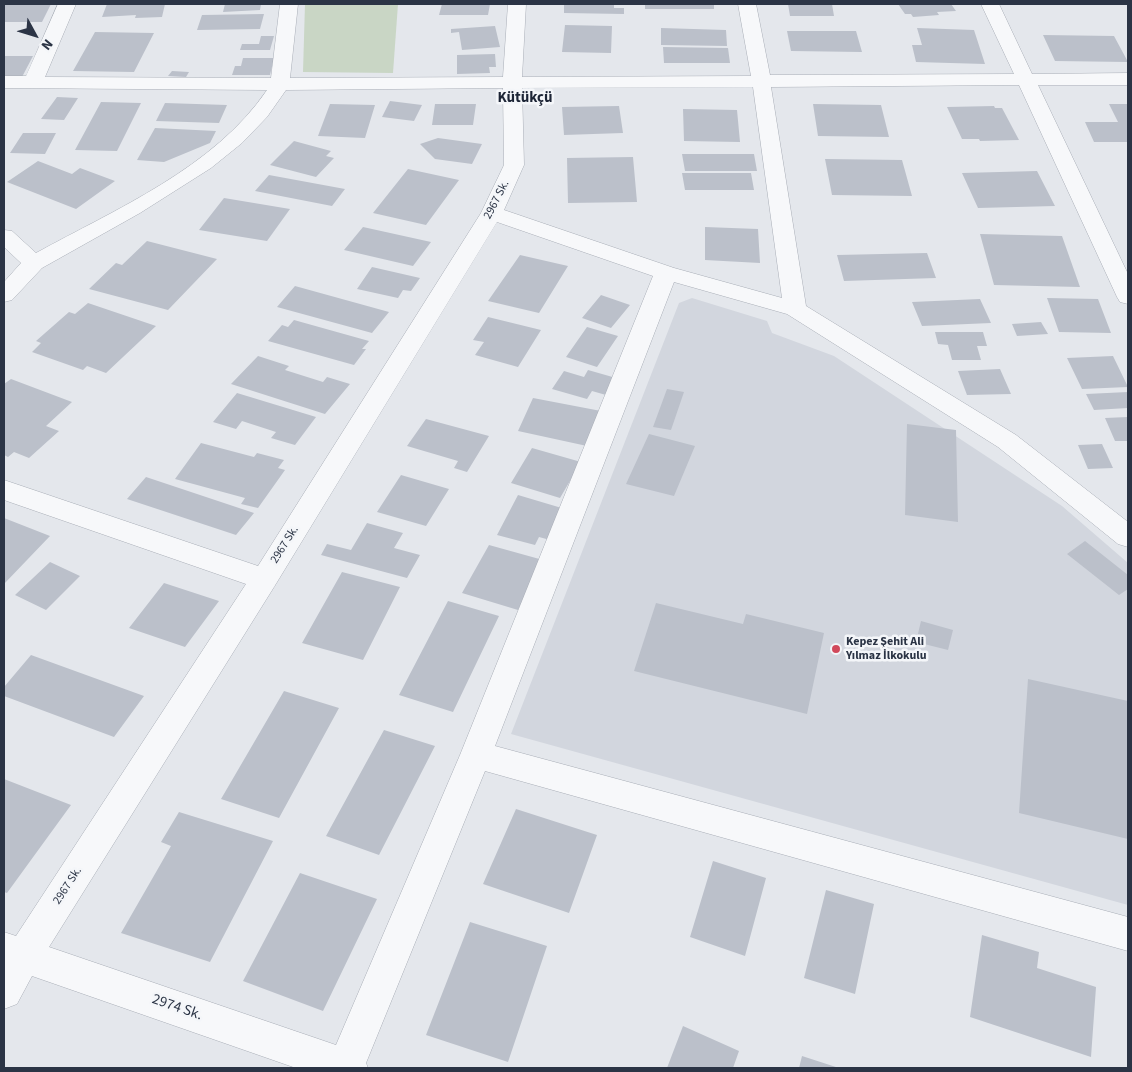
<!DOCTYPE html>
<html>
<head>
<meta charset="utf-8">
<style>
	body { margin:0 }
	#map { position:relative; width:1132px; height:1072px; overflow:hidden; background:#e4e7ec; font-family:"Source Sans 3",sans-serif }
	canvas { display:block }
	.frame { position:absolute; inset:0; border:5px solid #2b3445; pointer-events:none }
	.north { position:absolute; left:10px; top:10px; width:50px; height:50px; -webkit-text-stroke:4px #f4f6f9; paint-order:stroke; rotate:129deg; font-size:14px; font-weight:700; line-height:20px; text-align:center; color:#2b3445 }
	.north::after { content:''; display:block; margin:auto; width:18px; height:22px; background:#2b3445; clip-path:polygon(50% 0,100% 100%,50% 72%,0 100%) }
</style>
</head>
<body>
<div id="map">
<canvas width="1132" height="1072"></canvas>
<div class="frame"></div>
<div class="north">N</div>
</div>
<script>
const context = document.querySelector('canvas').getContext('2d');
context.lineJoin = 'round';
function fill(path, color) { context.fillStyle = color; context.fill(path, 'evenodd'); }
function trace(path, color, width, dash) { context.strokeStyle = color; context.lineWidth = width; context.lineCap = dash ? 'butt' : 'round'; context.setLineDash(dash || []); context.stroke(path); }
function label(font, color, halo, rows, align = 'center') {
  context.font = font + ' "Source Sans 3",sans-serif'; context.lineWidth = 5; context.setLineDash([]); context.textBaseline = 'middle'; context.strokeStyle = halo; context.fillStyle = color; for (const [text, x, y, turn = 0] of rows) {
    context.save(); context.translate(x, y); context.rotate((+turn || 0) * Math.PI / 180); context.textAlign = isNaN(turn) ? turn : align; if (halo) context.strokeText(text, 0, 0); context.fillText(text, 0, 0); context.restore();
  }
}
fill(new Path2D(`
	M 692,298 L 767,321 L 772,333 L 834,356 L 1062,506 L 1128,563 L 1128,905 L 511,734 L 679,303 Z`), '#d2d6de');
fill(new Path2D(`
	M 305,4 L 398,4 L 393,73 L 303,72 Z`), '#c9d6c5');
fill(new Path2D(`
	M 4,4 L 51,4 L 42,22 L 4,22 Z
	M 107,4 L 165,4 L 162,17 L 135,18 L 136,15 L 102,17 Z
	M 225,4 L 261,4 L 260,10 L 223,12 Z
	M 442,4 L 490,4 L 488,15 L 439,15 Z
	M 564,4 L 614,4 L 614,8 L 624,8 L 624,14 L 564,13 Z
	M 645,4 L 714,4 L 714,9 L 645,9 Z
	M 788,4 L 832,4 L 834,16 L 790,16 Z
	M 898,4 L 951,4 L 956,11 L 937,12 L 939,15 L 913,17 L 911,14 L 905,14 Z
	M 264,14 L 260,29 L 197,30 L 202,15 Z
	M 565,25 L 612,26 L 611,53 L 562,52 Z
	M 495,26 L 500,47 L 462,50 L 459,32 L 451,33 L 451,29 Z
	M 661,28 L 726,30 L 727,46 L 661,45 Z
	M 917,28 L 974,30 L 985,64 L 916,62 L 912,45 L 922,45 Z
	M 787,31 L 856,31 L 862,52 L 791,51 Z
	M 95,32 L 154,33 L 134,72 L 73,71 Z
	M 1043,35 L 1114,36 L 1128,62 L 1055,61 Z
	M 261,36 L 274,36 L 270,50 L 240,50 L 242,44 L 259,44 Z
	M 663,47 L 728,48 L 730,63 L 664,63 Z
	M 495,54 L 496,67 L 489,67 L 490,73 L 457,74 L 457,55 Z
	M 4,56 L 33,56 L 22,77 L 4,77 Z
	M 243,58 L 274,58 L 270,75 L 232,75 L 235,66 L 241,66 Z
	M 172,71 L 189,72 L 186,77 L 168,76 Z
	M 57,97 L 78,98 L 64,120 L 41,119 Z
	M 390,101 L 422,105 L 414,121 L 382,117 Z
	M 101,102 L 141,103 L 117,151 L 75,150 Z
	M 165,103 L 227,105 L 219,123 L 156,121 Z
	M 330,104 L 375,105 L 365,138 L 318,136 Z
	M 435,104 L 476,104 L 473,125 L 432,125 Z
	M 813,104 L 881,105 L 889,137 L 818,136 Z
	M 1109,104 L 1128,104 L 1128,142 L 1094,142 L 1085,122 L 1118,122 Z
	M 619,106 L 623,133 L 564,135 L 562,107 Z
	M 994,106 L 995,108 L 1002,108 L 1019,140 L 980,141 L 979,139 L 962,139 L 947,107 Z
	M 683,109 L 737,110 L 740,142 L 684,141 Z
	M 155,128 L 216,131 L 210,143 L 164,162 L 137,160 Z
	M 23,133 L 56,133 L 45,154 L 10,153 Z
	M 438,138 L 482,144 L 472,164 L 435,159 L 420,144 Z
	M 294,141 L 331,151 L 326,156 L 334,158 L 316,177 L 270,165 Z
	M 682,154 L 754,154 L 757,171 L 685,171 Z
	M 633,157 L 637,202 L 568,203 L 567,158 Z
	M 825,159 L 902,160 L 912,196 L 832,195 Z
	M 38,161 L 72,174 L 80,168 L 115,181 L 76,209 L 7,182 Z
	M 408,169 L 459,180 L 426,225 L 373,213 Z
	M 1037,171 L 1055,206 L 978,208 L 962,173 Z
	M 682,173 L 751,173 L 754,190 L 685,190 Z
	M 269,175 L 345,189 L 332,206 L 255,191 Z
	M 224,198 L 290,209 L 267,241 L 199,230 Z
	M 363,227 L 431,242 L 413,266 L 344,250 Z
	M 705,227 L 758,229 L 760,263 L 705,260 Z
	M 980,234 L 1062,236 L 1080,287 L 994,285 Z
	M 147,241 L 217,259 L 168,310 L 89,289 L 116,263 L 122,265 Z
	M 927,253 L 936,278 L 844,281 L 837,255 Z
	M 520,255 L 568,266 L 539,313 L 488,301 Z
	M 372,267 L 420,278 L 411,291 L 403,290 L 398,298 L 357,289 Z
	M 295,286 L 389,312 L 372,333 L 277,307 Z
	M 601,295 L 630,305 L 611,328 L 582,318 Z
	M 1047,298 L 1098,299 L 1111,333 L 1059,332 Z
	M 980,299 L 991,323 L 922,326 L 912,302 Z
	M 88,303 L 156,326 L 106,373 L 87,366 L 83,370 L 32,352 L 41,343 L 36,341 L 69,312 L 75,314 Z
	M 488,317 L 541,330 L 518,367 L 475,355 L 484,342 L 473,340 Z
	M 294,320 L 369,341 L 362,349 L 366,349 L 354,365 L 268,341 L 282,325 L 288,327 Z
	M 1041,322 L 1048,334 L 1017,336 L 1012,324 Z
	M 587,327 L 618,336 L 597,367 L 566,357 Z
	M 935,332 L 983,332 L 987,346 L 977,346 L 981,360 L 952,360 L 948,345 L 938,344 Z
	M 258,356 L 289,366 L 285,370 L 323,382 L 327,377 L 350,384 L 325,414 L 231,384 Z
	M 1113,356 L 1128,387 L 1082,389 L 1067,358 Z
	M 1000,369 L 1011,394 L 967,395 L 958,371 Z
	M 588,370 L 616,378 L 606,395 L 592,391 L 587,399 L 552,389 L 564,371 L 584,377 Z
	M 11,379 L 72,402 L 46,426 L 59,431 L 29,458 L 14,452 L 8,457 L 4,455 L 4,384 Z
	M 667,389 L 684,392 L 671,430 L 653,427 Z
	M 1128,392 L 1128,408 L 1094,410 L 1086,394 Z
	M 237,393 L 316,417 L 295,445 L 271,438 L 276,432 L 242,421 L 236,429 L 213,422 Z
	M 533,398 L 601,411 L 587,446 L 518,431 Z
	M 1128,417 L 1128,441 L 1115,441 L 1105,418 Z
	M 426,419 L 489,436 L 467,472 L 454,468 L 458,461 L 407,446 Z
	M 907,424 L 956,430 L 958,522 L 905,515 Z
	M 649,434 L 695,446 L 674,496 L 626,484 Z
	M 201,443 L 254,457 L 257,453 L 284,460 L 278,468 L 285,470 L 258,508 L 241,504 L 245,498 L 175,479 Z
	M 1102,444 L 1113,468 L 1088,469 L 1078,445 Z
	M 532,448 L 581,462 L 560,498 L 511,483 Z
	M 401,475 L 449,489 L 426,526 L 377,512 Z
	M 146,477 L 254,513 L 236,535 L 127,499 Z
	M 518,495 L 565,509 L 550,540 L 539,537 L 535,545 L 497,535 Z
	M 4,518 L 50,536 L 4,584 Z
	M 367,523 L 403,533 L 394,548 L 420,555 L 407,578 L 321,555 L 327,544 L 351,550 Z
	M 1085,541 L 1128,575 L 1128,589 L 1119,595 L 1067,554 Z
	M 489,545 L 543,560 L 518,610 L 462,593 Z
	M 50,562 L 80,576 L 46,610 L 15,595 Z
	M 342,572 L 400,587 L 363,660 L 302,643 Z
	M 164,583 L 219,601 L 185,647 L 129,628 Z
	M 448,601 L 499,616 L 453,712 L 399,695 Z
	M 656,603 L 743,624 L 746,614 L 824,633 L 807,714 L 634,671 Z
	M 921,621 L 953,630 L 948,650 L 916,642 Z
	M 31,655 L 144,696 L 114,737 L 4,696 L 4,687 Z
	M 1028,679 L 1128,701 L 1128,839 L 1019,813 Z
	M 284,691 L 339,708 L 279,818 L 221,799 Z
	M 384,730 L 435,746 L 379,855 L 326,836 Z
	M 4,779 L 71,805 L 7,893 L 4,892 Z
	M 516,809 L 597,835 L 569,913 L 483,884 Z
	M 179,812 L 273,841 L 210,962 L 121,933 L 171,846 L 161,842 Z
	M 713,861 L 766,878 L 745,956 L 690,937 Z
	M 300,873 L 377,899 L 323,1011 L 243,981 Z
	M 826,890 L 874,904 L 855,994 L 804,978 Z
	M 470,922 L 547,946 L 508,1062 L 426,1035 Z
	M 982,935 L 1039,952 L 1037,968 L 1096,987 L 1091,1057 L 970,1017 Z
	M 683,1026 L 739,1051 L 733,1068 L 667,1068 Z
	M 802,1056 L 839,1068 L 799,1068 Z`), '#bbc0ca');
const street = new Path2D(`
	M 58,4 L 76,4 L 45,77 L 271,78 L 280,4 L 298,4 L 290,78 L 503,77 L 508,4 L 526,4 L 522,77 L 751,76 L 738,4 L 756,4 L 770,75 L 1014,74 L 981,4 L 999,4 L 1032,74 L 1128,73 L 1128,85 L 1038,85 L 1128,274 L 1128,304 L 1120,302 L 1117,297 L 1019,85 L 771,87 L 806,306 L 1016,435 L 1128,522 L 1128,547 L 1118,544 L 998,447 L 787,314 L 674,282 L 495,746 L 1128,917 L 1128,951 L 485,771 L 366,1063 L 368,1068 L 296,1068 L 32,976 L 17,1004 L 4,1009 L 4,932 L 16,936 L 246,584 L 4,500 L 4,480 L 258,566 L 481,213 L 504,165 L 503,88 L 286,90 L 267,117 L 242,143 L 211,168 L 140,213 L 42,268 L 12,300 L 4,302 L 4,282 L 21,263 L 4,247 L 4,230 L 12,231 L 36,253 C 116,209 214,168 267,90 L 4,88 L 4,76 L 26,76 ZM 753,87 L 782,298 L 674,268 L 504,210 L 524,165 L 522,88 ZM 497,222 L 653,276 L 460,755 L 336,1045 L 49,947 L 274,587 Z`);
trace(street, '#a9aeb7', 1);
fill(street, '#f7f8fa');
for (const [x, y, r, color] of [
	[836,649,5,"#d1495b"]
]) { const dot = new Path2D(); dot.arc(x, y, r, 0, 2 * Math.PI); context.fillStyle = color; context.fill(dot); trace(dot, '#f4f6f9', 2); }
label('12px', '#2b3445', '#f4f6f9', [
	["2967 Sk.",497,200,-63],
	["2967 Sk.",285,545,-58],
	["2967 Sk.",68,886,-57]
]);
label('bold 12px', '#2b3445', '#f4f6f9', [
	["Kepez Şehit Ali",846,642],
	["Yılmaz İlkokulu",846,656]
], 'left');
label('bold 15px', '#1d2536', '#f4f6f9', [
	["Kütükçü",525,99]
]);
label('15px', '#2b3445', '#f4f6f9', [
	["2974 Sk.",177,1008,19]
]);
</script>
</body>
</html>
